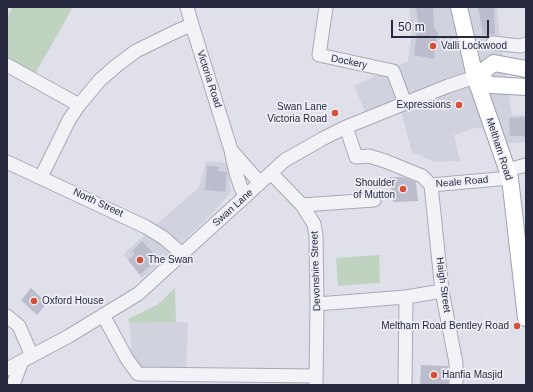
<!DOCTYPE html>
<html>
<head>
<meta charset="utf-8">
<style>
	body { margin:0 }
	#map { position:relative; width:533px; height:392px; overflow:hidden; background:#dfe0e9; font-family:Helvetica,sans-serif }
	canvas { display:block }
	.frame { position:absolute; inset:0; border:8px solid #272941; pointer-events:none }
	.scale { position:absolute; left:391px; top:20px; width:98px; height:18px; box-sizing:border-box; border:2px solid #272941; border-top:0; padding-left:5px; font-size:12px; line-height:14px; white-space:nowrap; color:#272941; -webkit-text-stroke:3px #eeeff6; paint-order:stroke }
</style>
</head>
<body>
<div id="map">
<canvas width="533" height="392"></canvas>
<div class="frame"></div>
<div class="scale">50 m</div>
</div>
<script>
const context = document.querySelector('canvas').getContext('2d');
context.lineJoin = 'round';
function fill(path, color) { context.fillStyle = color; context.fill(path, 'evenodd'); }
function trace(path, color, width, dash) { context.strokeStyle = color; context.lineWidth = width; context.lineCap = dash ? 'butt' : 'round'; context.setLineDash(dash || []); context.stroke(path); }
function label(font, color, halo, rows, align = 'center') {
  context.font = font + ' Helvetica,sans-serif'; context.lineWidth = 3.5; context.setLineDash([]); context.textBaseline = 'middle'; context.strokeStyle = halo; context.fillStyle = color; for (const [text, x, y, turn = 0] of rows) {
    context.save(); context.translate(x, y); context.rotate((+turn || 0) * Math.PI / 180); context.textAlign = isNaN(turn) ? turn : align; if (halo) context.strokeText(text, 0, 0); context.fillText(text, 0, 0); context.restore();
  }
}
fill(new Path2D(`
	M 409,7 L 497,7 L 500,39 L 512,115 L 526,115 L 526,142 L 507,143 L 479,127 L 454,135 L 460,161 L 435,162 L 412,152 L 398,100 L 366,114 L 354,86 L 408,61 L 412,30 Z
	M 206,161 L 228,163 L 231,192 L 209,217 L 166,258 L 142,278 L 123,254 L 199,187 Z
	M 176,322 L 188,323 L 186,370 L 139,371 L 131,355 L 131,333 L 129,323 Z`), '#d0d2de');
fill(new Path2D(`
	M 12,7 L 73,7 L 35,74 L 7,58 L 7,18 Z
	M 379,255 L 380,283 L 338,286 L 336,258 Z
	M 175,288 L 176,322 L 129,323 L 128,319 L 157,305 Z`), '#bfd3c0');
fill(new Path2D(`
	M 416,7 L 433,7 L 434,27 L 438,33 L 435,48 L 434,59 L 414,55 L 418,22 Z
	M 478,7 L 494,7 L 495,34 L 483,35 Z
	M 526,117 L 526,136 L 510,136 L 509,118 Z
	M 207,166 L 219,167 L 218,171 L 227,172 L 225,192 L 205,190 Z
	M 390,177 L 402,177 L 416,182 L 418,201 L 393,202 Z
	M 142,241 L 158,258 L 140,275 L 128,260 L 135,254 L 132,251 Z
	M 31,288 L 47,303 L 37,315 L 21,300 Z
	M 421,365 L 448,366 L 448,385 L 420,385 Z`), '#bbbdcc');
const minor = new Path2D(`
	M 187,7 L 192,25 L 231,150 C 234,168 237,180 245,197
	M 326,7 L 319,55 L 393,71 L 405,103
	M 493,43 L 520,46 L 526,44
	M 7,65 L 79,105
	M 346,127 L 356,157 L 369,156 L 385,161 L 422,176 L 431,185
	M 231,150 L 260,183
	M 7,162 L 146,227 L 164,238 L 182,254
	M 507,170 L 526,165
	M 271,173 L 302,205 L 314,224 L 316,236 L 317,304 L 316,385
	M 41,177 L 69,120 L 79,105 L 100,80 L 116,66 L 136,51 L 179,30 L 192,25
	M 431,185 L 442,291 L 456,363 L 456,385
	M 431,185 L 510,178
	M 302,205 L 374,200
	M 317,304 L 406,297 L 442,291
	M 103,315 L 127,359 L 138,374 L 316,376
	M 7,316 L 19,326 L 32,356
	M 7,369 L 69,336 L 138,294 L 285,160 L 303,150 L 322,139 L 346,127 L 448,86 L 475,77
	M 13,385 L 22,361
	M 405,385 L 406,297`);
const major = new Path2D(`
	M 459,7 L 475,77 L 510,178 L 526,318
	M 475,77 L 494,63 L 526,69
	M 475,77 L 491,85 L 526,87`);
trace(minor, '#a8a9b7', 15);
trace(major, '#9da0b5', 18);
trace(minor, '#f2f2f7', 13);
trace(major, '#fff', 16);
for (const [x, y, r, color] of [
	[433,46,4,"#d64f3b"],
	[459,105,4,"#d64f3b"],
	[335,113,4,"#d64f3b"],
	[403,189,4,"#d64f3b"],
	[140,260,4,"#d64f3b"],
	[34,301,4,"#d64f3b"],
	[517,326,4,"#d64f3b"],
	[434,375,4,"#d64f3b"]
]) { const dot = new Path2D(); dot.arc(x, y, r, 0, 2 * Math.PI); context.fillStyle = color; context.fill(dot); trace(dot, '#eeeff6', 1.5); }
label('10px', '#272941', '#eeeff6', [
	["Valli Lockwood",441,46],
	["Expressions",451,105,"right"],
	["Swan Lane",327,107,"right"],
	["Victoria Road",327,119,"right"],
	["Shoulder",395,183,"right"],
	["of Mutton",395,195,"right"],
	["The Swan",148,260],
	["Oxford House",42,301],
	["Meltham Road Bentley Road",509,326,"right"],
	["Hanfia Masjid",442,375]
], 'left');
label('10px', '#272941', '#eeeff6', [
	["Dockery",349,62,12],
	["Victoria Road",209,79,72],
	["Meltham Road",499,149,72],
	["Neale Road",462,182,-5],
	["North Street",98,203,25],
	["Swan Lane",233,208,-42],
	["Devonshire Street",316,271,-92],
	["Haigh Street",443,285,82]
]);
</script>
</body>
</html>
